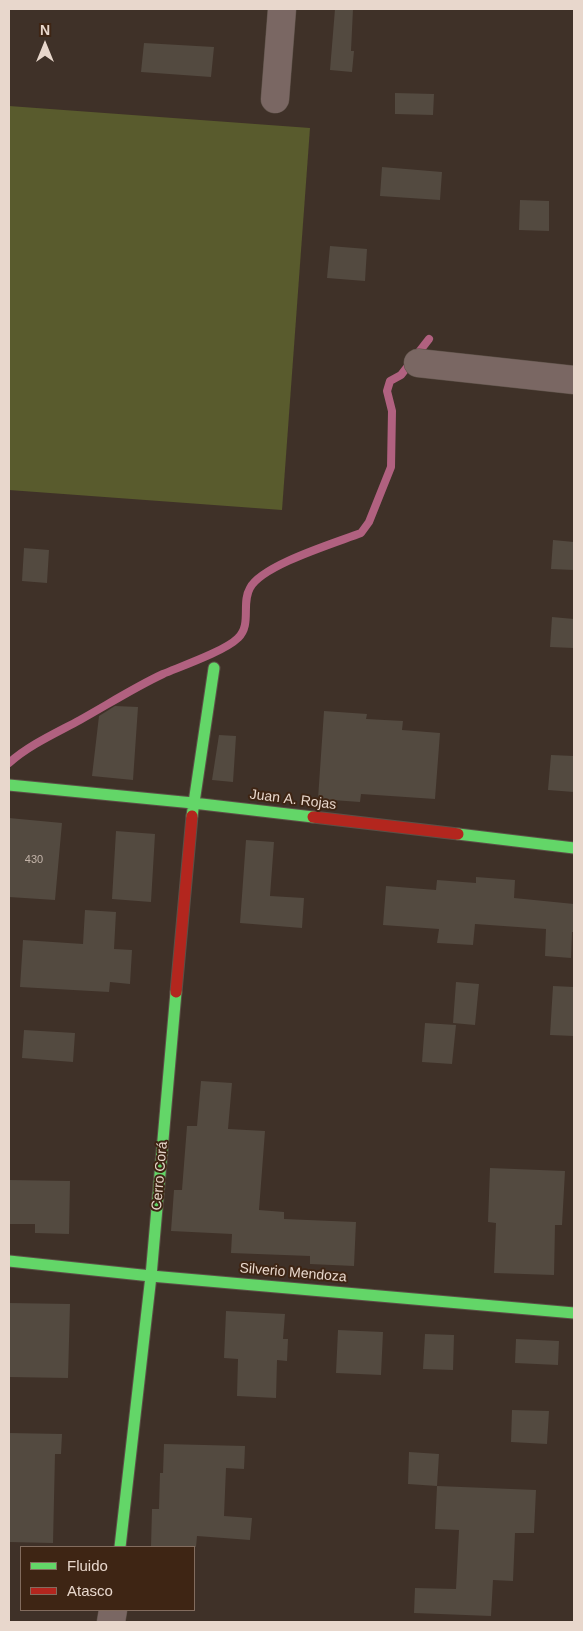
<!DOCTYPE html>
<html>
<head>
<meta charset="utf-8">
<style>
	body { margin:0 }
	#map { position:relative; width:583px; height:1631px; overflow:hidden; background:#3f3128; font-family:Arial,sans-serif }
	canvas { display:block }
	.frame { position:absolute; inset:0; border:10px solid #e8d7cc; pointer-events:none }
	.legend { position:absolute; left:20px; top:1546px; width:175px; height:65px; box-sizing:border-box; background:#3e2514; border:1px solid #826c5e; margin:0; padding:6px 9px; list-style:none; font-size:15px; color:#e8d7cc }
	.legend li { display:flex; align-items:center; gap:10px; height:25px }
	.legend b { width:25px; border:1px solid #826c5e }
	.north { position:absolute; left:20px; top:20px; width:50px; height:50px; -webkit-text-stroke:4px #3e2514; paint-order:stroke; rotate:0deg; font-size:14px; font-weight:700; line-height:20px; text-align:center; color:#e8d7cc }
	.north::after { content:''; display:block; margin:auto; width:18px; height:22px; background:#e8d7cc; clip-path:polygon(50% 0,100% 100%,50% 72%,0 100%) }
</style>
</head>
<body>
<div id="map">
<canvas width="583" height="1631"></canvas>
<div class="frame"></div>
<ul class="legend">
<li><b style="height:6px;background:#63d668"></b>Fluido</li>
<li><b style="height:6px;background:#b3261e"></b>Atasco</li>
</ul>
<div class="north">N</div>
</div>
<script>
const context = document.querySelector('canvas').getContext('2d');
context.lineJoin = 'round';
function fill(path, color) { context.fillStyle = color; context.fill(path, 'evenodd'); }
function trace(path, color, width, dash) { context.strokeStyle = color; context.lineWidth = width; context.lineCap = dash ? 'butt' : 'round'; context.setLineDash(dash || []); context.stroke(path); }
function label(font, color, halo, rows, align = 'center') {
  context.font = font + ' Arial,sans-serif'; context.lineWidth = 4; context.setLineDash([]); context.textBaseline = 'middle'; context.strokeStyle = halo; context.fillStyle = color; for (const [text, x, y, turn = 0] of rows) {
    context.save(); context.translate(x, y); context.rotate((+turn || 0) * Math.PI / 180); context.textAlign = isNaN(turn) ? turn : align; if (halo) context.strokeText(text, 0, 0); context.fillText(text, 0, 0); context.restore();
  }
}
fill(new Path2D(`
	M 9,106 L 310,128 L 282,510 L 9,490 Z`), '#595b2d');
trace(new Path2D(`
	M 9,763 C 29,745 56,733 80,720 C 107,705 135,687 163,674 C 182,666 225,651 238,638 C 252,625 241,603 250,588 C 262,565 335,543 361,533 L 369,522 L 391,467 L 392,411 L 387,391 L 390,381 L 401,375 L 429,339`), '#b16180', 8);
fill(new Path2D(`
	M 335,9 L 353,9 L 351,51 L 354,51 L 352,72 L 330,70 Z
	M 144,43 L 214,47 L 211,77 L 141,72 Z
	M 395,93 L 434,94 L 433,115 L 395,114 Z
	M 382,167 L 442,172 L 440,200 L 380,196 Z
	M 520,200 L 549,201 L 549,231 L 519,230 Z
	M 330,246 L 367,249 L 365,281 L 327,278 Z
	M 553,540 L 574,542 L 574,570 L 551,569 Z
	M 24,548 L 49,550 L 47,583 L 22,581 Z
	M 552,617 L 574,619 L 574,648 L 550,647 Z
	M 115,706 L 138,707 L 133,780 L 92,776 L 99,716 Z
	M 324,711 L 367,714 L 366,719 L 403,721 L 402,730 L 440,733 L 435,799 L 361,794 L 360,802 L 318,799 Z
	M 219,735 L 236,736 L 233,782 L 212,780 Z
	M 551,755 L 574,756 L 574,792 L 548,790 Z
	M 9,818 L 62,823 L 55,900 L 9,897 Z
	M 116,831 L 155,834 L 151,902 L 112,899 Z
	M 246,840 L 274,842 L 270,896 L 304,898 L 302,928 L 240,923 Z
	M 476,877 L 515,880 L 514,898 L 574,904 L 574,932 L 572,932 L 571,958 L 545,956 L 546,929 L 475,924 L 473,945 L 437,943 L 439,929 L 383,925 L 386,886 L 436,890 L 437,880 L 476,883 Z
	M 85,910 L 116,912 L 114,949 L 132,950 L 130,984 L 110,982 L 109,992 L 20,987 L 23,940 L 83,944 Z
	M 456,982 L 479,984 L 475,1025 L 453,1023 Z
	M 553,986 L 574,987 L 574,1036 L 550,1035 Z
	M 425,1023 L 456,1025 L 452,1064 L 422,1062 Z
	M 24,1030 L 75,1033 L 73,1062 L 22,1058 Z
	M 201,1081 L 232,1083 L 228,1129 L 265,1131 L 259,1210 L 284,1212 L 284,1219 L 356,1222 L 354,1266 L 310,1264 L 310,1256 L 231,1253 L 232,1234 L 171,1231 L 174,1190 L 182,1190 L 187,1126 L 197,1126 Z
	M 490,1168 L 565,1171 L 562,1225 L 555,1225 L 554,1275 L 494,1273 L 496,1223 L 488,1222 Z
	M 9,1180 L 70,1181 L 69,1234 L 35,1233 L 35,1224 L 9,1224 Z
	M 9,1303 L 70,1304 L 68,1378 L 9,1377 Z
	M 226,1311 L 285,1314 L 283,1339 L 288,1339 L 287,1361 L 277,1360 L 276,1398 L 237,1396 L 238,1359 L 224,1358 Z
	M 338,1330 L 383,1332 L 381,1375 L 336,1373 Z
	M 425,1334 L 454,1335 L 453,1370 L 423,1369 Z
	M 516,1339 L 559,1341 L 558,1365 L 515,1363 Z
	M 512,1410 L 549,1411 L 547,1444 L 511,1442 Z
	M 9,1433 L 62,1434 L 61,1454 L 55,1454 L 53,1543 L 9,1542 Z
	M 164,1444 L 245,1446 L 244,1469 L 226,1468 L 224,1516 L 252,1518 L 250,1540 L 197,1536 L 196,1547 L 151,1547 L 152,1509 L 159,1509 L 160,1473 L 163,1473 Z
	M 409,1452 L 439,1454 L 437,1486 L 408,1484 Z
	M 437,1486 L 536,1490 L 534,1533 L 515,1533 L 513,1581 L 493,1580 L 491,1616 L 414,1613 L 415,1588 L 456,1589 L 459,1530 L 435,1529 Z`), '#534a40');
const street = new Path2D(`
	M 275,99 L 282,9
	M 418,363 L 574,380
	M 111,1622 L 113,1610`);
const fast = new Path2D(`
	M 9,785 L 193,803 L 313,817
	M 192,816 L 214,668
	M 458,834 L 574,848
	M 9,1261 L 151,1276 L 574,1313
	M 120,1547 L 151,1276 L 176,992`);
const jam = new Path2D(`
	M 313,817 L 458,834
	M 176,992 L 192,816`);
trace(street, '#5c5047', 29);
trace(fast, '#5c5047', 13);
trace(jam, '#5c5047', 13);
trace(street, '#7a6763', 28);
trace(fast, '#63d668', 11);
trace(jam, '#b3261e', 11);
label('11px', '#c3b4a9', null, [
	["430",34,860]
]);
label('14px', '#e8d7cc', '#3e2514', [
	["Juan A. Rojas",293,800,7],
	["Cerro Corá",160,1176,-85],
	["Silverio Mendoza",293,1273,5]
]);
</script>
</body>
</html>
